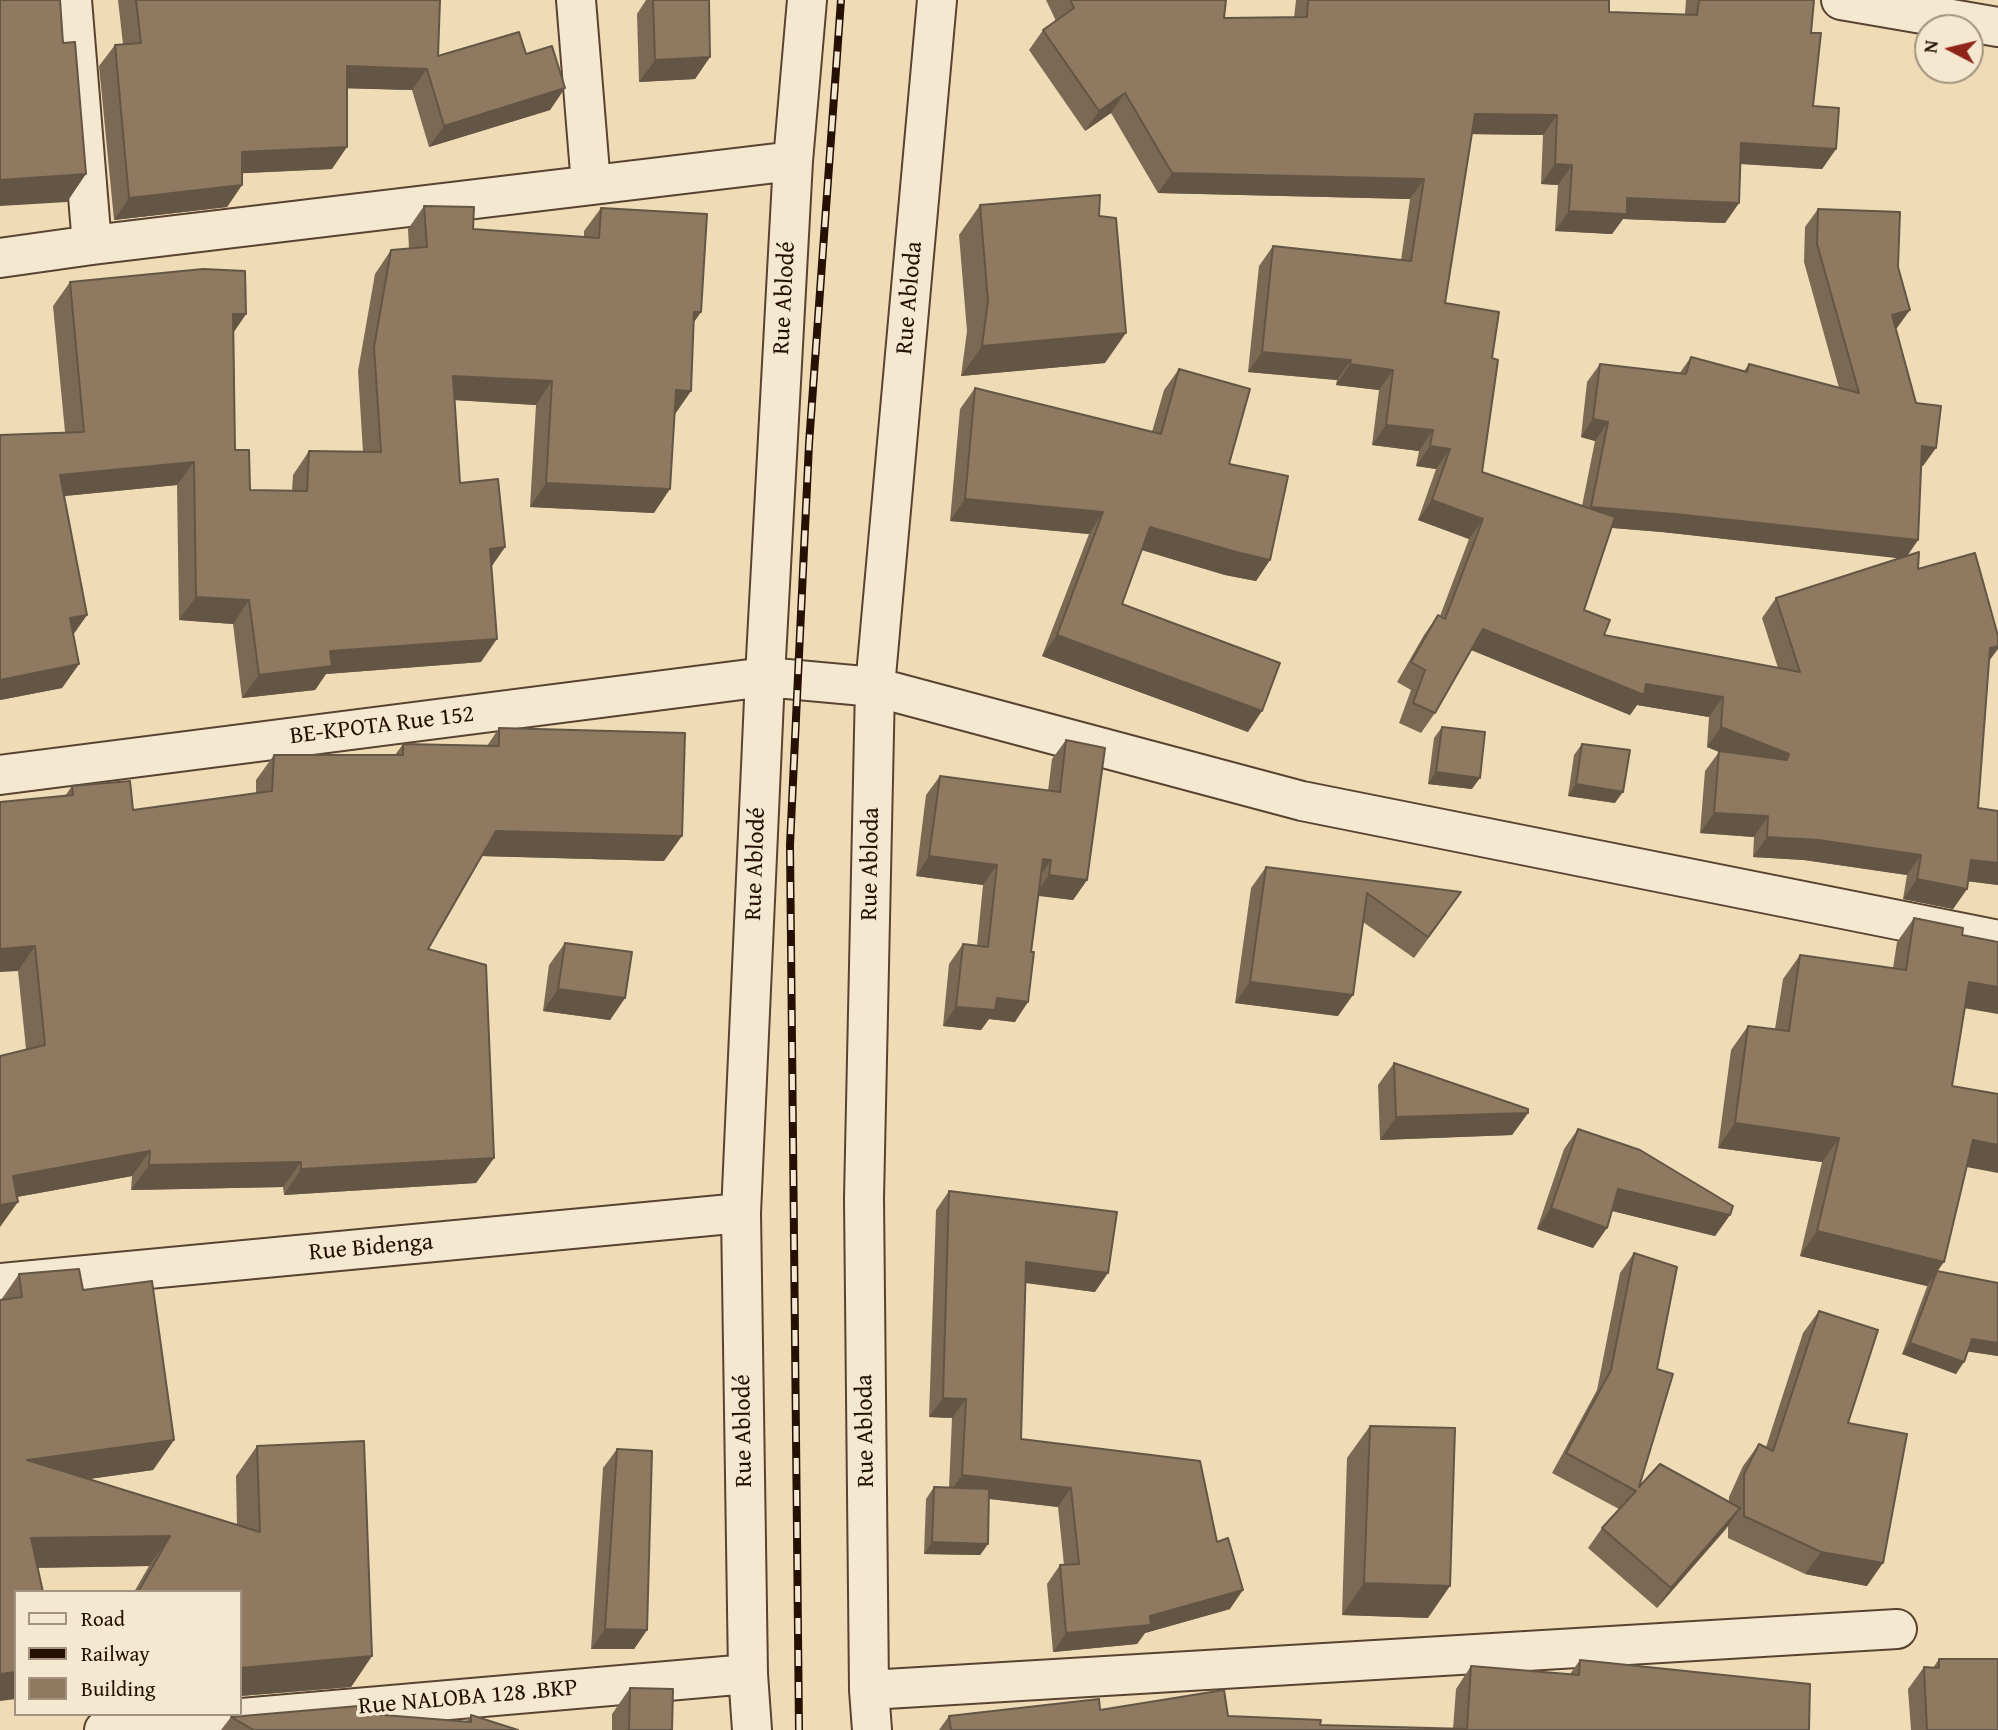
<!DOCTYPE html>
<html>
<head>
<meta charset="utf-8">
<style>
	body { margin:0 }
	#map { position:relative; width:1998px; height:1730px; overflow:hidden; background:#f0dbb7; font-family:"Gentium Book Plus",serif }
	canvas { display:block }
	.legend { position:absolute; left:14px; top:1590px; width:228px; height:126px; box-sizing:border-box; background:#f5e8d0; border:2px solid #a2927e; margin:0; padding:9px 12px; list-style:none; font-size:21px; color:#261004 }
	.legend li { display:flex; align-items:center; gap:14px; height:35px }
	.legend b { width:35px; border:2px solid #a2927e }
	.north { position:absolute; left:1914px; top:14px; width:70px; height:70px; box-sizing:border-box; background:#f5e8d0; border:2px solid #a2927e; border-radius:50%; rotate:277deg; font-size:19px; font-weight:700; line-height:28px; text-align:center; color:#261004 }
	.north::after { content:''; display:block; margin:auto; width:24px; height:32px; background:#8f2418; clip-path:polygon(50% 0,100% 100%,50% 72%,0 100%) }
</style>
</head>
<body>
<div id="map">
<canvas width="1998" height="1730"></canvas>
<ul class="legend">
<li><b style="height:9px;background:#f5e8d0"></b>Road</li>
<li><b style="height:9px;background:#261004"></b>Railway</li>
<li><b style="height:19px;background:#8f7a61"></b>Building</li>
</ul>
<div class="north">N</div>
</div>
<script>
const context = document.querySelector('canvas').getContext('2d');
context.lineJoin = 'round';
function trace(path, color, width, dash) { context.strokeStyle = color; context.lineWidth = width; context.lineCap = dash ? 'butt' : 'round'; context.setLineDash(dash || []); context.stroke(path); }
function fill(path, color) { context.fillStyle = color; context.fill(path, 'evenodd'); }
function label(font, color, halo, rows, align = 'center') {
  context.font = font + ' "Gentium Book Plus",serif'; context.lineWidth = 7; context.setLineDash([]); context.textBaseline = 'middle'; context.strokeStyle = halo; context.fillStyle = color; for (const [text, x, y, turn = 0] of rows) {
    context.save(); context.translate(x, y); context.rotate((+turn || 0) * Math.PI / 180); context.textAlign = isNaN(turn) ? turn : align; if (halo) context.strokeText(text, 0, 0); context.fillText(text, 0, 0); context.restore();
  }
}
const street = new Path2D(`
	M 72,0 L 92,245
	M 576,0 L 591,185
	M 1841,0 L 1998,27
	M 0,258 L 92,245 L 793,161
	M 0,775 L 765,677 L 875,687 L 1302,801 L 1998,940
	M 0,1283 L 741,1213
	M 869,1690 L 1897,1629
	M 104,1730 L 748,1674
	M 752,1730 L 748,1674 L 741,1213 L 765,677 L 793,161 L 807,0
	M 872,1730 L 869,1690 L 864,1198 L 875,687 L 937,0`);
trace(street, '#584331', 42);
trace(street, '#f5e8d0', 38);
const rail = new Path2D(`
	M 799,1730 L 790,845 L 809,444 L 841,0`);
trace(rail, '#261004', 8);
trace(rail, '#f5e8d0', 5, [16]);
fill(new Path2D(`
	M 118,0 L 440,0 L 438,56 L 526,54 L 565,88 L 550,110 L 429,147 L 412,90 L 347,88 L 332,169 L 242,173 L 242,185 L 227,207 L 114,220 L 99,66 L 115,45 L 123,44 Z
	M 646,0 L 709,0 L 710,57 L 695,79 L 639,82 L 637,14 Z
	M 1046,0 L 1226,0 L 1224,18 L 1294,18 L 1296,0 L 1609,0 L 1609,12 L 1685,15 L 1686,0 L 1814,0 L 1811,33 L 1813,106 L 1836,149 L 1822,169 L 1740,164 L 1739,203 L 1725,223 L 1623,219 L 1612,234 L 1555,231 L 1558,185 L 1541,184 L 1543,135 L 1472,134 L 1445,303 L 1492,358 L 1482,472 L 1582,506 L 1595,441 L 1581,437 L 1587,382 L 1600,364 L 1679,374 L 1691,357 L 1744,371 L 1749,364 L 1839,388 L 1804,262 L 1805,227 L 1818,209 L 1898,267 L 1897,328 L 1895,329 L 1923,466 L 1921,466 L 1918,540 L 1907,556 L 1989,662 L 1978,808 L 1998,811 L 1998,885 L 1968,881 L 1967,889 L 1953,909 L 1903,899 L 1907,875 L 1804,860 L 1753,857 L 1754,837 L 1700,833 L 1705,771 L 1719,752 L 1707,747 L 1709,717 L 1637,705 L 1630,715 L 1471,650 L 1435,713 L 1421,733 L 1399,723 L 1411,690 L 1397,682 L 1424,635 L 1438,615 L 1440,616 L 1469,539 L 1418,520 L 1436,469 L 1416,466 L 1419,451 L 1372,445 L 1379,390 L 1336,385 L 1337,380 L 1248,372 L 1259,266 L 1273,246 L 1401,260 L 1410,199 L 1158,193 L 1111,113 L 1085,131 L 1029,50 L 1043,30 L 1056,21 ZM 1612,528 L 1662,532 L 1900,558 L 1776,598 L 1762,618 L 1778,668 L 1604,635 L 1584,610 Z
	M 980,205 L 1099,216 L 1105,363 L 961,376 L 967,331 L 959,235 Z
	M 424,206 L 473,229 L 584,237 L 584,231 L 601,208 L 701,312 L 694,322 L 691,391 L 675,414 L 654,513 L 530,507 L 536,405 L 455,400 L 460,483 L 505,547 L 491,567 L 481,662 L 326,674 L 315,690 L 242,698 L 233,624 L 179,620 L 177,485 L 64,496 L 87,615 L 73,634 L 79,664 L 62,688 L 0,700 L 0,435 L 65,432 L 53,306 L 70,282 L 246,314 L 234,332 L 235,450 L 250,490 L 292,491 L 293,475 L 309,451 L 363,452 L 358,371 L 375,274 L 391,250 L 409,249 L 408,229 Z
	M 1179,369 L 1229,464 L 1270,560 L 1256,581 L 1225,575 L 1142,550 L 1122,604 L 1248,732 L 1042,656 L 1089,534 L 950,521 L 960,409 L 975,388 L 1152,432 L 1164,390 Z
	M 1442,727 L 1472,789 L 1428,784 L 1434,738 Z
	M 499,728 L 664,861 L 482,856 L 428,949 L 494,1158 L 476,1183 L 284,1195 L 283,1187 L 131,1190 L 132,1176 L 17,1197 L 26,1049 L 18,971 L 65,796 L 72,786 L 133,810 L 256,794 L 256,780 L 274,755 L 395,755 L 403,744 L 487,746 Z
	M 1066,740 L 1087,880 L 1073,900 L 1038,896 L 1015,1022 L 989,1019 L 981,1030 L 943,1026 L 949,964 L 963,944 L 977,946 L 983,885 L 916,876 L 926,795 L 940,776 L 1048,791 L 1052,759 Z
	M 1582,744 L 1615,803 L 1568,796 L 1574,755 Z
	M 1266,867 L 1447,913 L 1414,958 L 1363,922 L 1338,1016 L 1235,1003 L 1251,888 Z
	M 1914,918 L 1962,935 L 1965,1008 L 1952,1086 L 1966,1167 L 1937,1271 L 1998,1283 L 1998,1356 L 1968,1351 L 1956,1374 L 1902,1354 L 1928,1284 L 1927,1286 L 1800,1256 L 1822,1162 L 1718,1148 L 1731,1050 L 1748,1026 L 1775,1029 L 1783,979 L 1800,955 L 1893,968 L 1897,942 Z
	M 565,943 L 625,998 L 610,1020 L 543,1011 L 549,965 Z
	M 1394,1063 L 1528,1113 L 1512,1135 L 1380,1140 L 1378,1085 Z
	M 1578,1129 L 1730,1215 L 1715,1236 L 1612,1211 L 1593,1248 L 1537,1229 L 1564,1149 Z
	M 949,1191 L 1095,1292 L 1025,1283 L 1021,1439 L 1230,1609 L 1145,1633 L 1137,1644 L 1053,1652 L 1047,1584 L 1060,1565 L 1064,1565 L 1058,1507 L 989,1499 L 988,1544 L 980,1555 L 924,1554 L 926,1499 L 934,1487 L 949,1488 L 952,1418 L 929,1417 L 936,1210 Z
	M 1634,1253 L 1657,1369 L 1639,1487 L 1729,1502 L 1729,1497 L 1743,1466 L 1759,1444 L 1766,1447 L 1803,1333 L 1819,1311 L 1848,1423 L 1867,1586 L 1805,1574 L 1728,1538 L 1728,1525 L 1657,1608 L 1588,1548 L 1602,1528 L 1619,1509 L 1552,1473 L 1597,1390 L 1620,1273 Z
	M 19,1274 L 83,1290 L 174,1440 L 153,1470 L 88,1479 L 237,1525 L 236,1476 L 257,1446 L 372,1656 L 351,1687 L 240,1696 L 240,1592 L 134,1592 L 149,1566 L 38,1568 L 1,1300 Z
	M 1370,1426 L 1428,1618 L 1342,1615 L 1347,1458 Z
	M 617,1449 L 647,1630 L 634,1649 L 591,1649 L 603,1468 Z
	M 1939,1659 L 1998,1730 L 1911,1730 L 1908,1689 L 1924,1667 L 1933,1668 Z
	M 1580,1660 L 1809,1730 L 939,1730 L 949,1716 L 1100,1710 L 1228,1716 L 1320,1725 L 1453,1729 L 1456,1689 L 1471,1666 L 1570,1674 Z
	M 630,1688 L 672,1730 L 612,1730 L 612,1714 Z
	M 371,1714 L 466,1722 L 471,1715 L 518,1730 L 221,1730 L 231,1717 Z`), '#7b6953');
fill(new Path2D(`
	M 710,57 L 695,79 L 639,82 L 655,60 Z
	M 347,66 L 427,69 L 412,90 L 332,88 Z
	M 565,88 L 550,110 L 429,147 L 444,126 Z
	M 1125,93 L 1111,113 L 1085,131 L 1099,111 Z
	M 1475,114 L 1557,115 L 1543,135 L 1461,134 Z
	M 1741,143 L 1836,149 L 1822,169 L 1727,163 Z
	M 347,147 L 332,169 L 227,174 L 242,152 Z
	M 1555,164 L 1572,165 L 1558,185 L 1541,184 Z
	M 1172,173 L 1424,179 L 1410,199 L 1158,193 Z
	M 86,174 L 67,202 L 0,206 L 0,180 Z
	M 242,185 L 227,207 L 114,220 L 129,198 Z
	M 1627,198 L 1739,203 L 1725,223 L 1623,219 L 1612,234 L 1555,231 L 1569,211 Z
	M 1910,310 L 1897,328 L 1879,333 L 1892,315 Z
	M 694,312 L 701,312 L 684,336 Z
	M 233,314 L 246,314 L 230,337 Z
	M 1126,333 L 1105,363 L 961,376 L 982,346 Z
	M 1262,352 L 1351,360 L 1337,380 L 1248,372 Z
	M 1350,364 L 1393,370 L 1379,390 L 1336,385 Z
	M 453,376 L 552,381 L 536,405 L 437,399 Z
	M 676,390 L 691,391 L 675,414 Z
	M 1593,419 L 1608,422 L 1595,441 L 1581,437 Z
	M 1386,425 L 1433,430 L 1419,451 L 1372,445 Z
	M 1430,446 L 1450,449 L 1436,469 L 1416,466 Z
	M 1922,446 L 1936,448 L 1923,466 L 1909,465 Z
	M 194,462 L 177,485 L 44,498 L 60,475 Z
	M 546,483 L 670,489 L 654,513 L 530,507 Z
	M 965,499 L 1103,512 L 1089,534 L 950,521 Z
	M 1432,500 L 1483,519 L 1469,539 L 1418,520 Z
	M 1591,507 L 1675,514 L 1918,540 L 1905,559 L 1662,532 L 1578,525 Z
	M 1150,527 L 1270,560 L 1256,581 L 1225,575 L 1135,548 Z
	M 505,547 L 489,570 L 490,549 Z
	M 196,597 L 249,600 L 233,624 L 179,620 Z
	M 87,615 L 71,638 L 70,618 Z
	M 1483,629 L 1646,684 L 1723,697 L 1709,717 L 1637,705 L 1630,715 L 1469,649 Z
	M 1057,635 L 1262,711 L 1248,732 L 1042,656 Z
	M 497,639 L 481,662 L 326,674 L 315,690 L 242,698 L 259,675 L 330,651 Z
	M 1998,646 L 1998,649 L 1986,665 L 1990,648 Z
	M 79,664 L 62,688 L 0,700 L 0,680 Z
	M 1721,727 L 1789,754 L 1775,774 L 1707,747 Z
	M 1436,772 L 1480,778 L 1472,789 L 1428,784 Z
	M 1576,784 L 1623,792 L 1615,803 L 1568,796 Z
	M 1714,813 L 1768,816 L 1754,837 L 1700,833 Z
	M 496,831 L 682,836 L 664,861 L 479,856 Z
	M 1767,837 L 1818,840 L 1921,855 L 1907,875 L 1804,860 L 1753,857 Z
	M 929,856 L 997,865 L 983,885 L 916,876 Z
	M 1043,859 L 1051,860 L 1037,880 Z
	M 1971,860 L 1998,863 L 1998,885 L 1957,880 Z
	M 1049,875 L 1087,880 L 1073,900 L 1035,895 Z
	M 1917,879 L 1967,889 L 1953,909 L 1903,899 Z
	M 35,946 L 18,971 L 0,972 L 0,949 Z
	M 1250,982 L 1353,995 L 1338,1016 L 1235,1003 Z
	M 1969,982 L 1998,987 L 1998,1014 L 1952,1006 Z
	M 558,989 L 625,998 L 610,1020 L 543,1011 Z
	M 997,998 L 1028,1002 L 1015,1022 L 989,1019 L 981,1030 L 943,1026 L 956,1007 Z
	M 1528,1113 L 1512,1135 L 1380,1140 L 1396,1117 Z
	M 1735,1123 L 1839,1138 L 1822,1162 L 1718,1148 Z
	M 1973,1140 L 1998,1145 L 1998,1173 L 1956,1165 Z
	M 150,1151 L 132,1176 L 0,1200 L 13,1176 Z
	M 494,1158 L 476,1183 L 284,1195 L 301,1169 Z
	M 301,1162 L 283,1187 L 131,1190 L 149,1165 Z
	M 1618,1189 L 1730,1215 L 1715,1236 L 1604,1209 Z
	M 18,1202 L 0,1227 L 0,1205 Z
	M 1551,1208 L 1607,1228 L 1593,1248 L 1537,1229 Z
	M 1817,1231 L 1944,1262 L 1927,1286 L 1800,1256 Z
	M 1026,1262 L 1108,1273 L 1095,1292 L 1013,1281 Z
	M 1972,1339 L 1998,1343 L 1998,1356 L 1964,1351 Z
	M 1910,1343 L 1964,1362 L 1956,1374 L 1902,1354 Z
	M 943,1398 L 966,1399 L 952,1418 L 929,1417 Z
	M 174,1440 L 153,1470 L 5,1491 L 27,1460 Z
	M 962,1475 L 1071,1488 L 1058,1507 L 949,1494 Z
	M 1740,1508 L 1726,1529 L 1657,1608 L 1671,1588 Z
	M 170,1536 L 149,1566 L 10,1568 L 31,1538 Z
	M 932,1542 L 988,1544 L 980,1555 L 924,1554 Z
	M 1821,1552 L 1883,1563 L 1867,1586 L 1805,1574 Z
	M 1364,1583 L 1450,1586 L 1428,1618 L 1342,1615 Z
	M 1243,1590 L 1230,1609 L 1145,1633 L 1137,1644 L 1053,1652 L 1066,1633 L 1150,1616 Z
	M 605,1629 L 647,1630 L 634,1649 L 591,1649 Z
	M 372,1656 L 351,1687 L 240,1696 L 240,1668 Z
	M 16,1672 L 16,1699 L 0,1701 L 0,1674 Z`), '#645544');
const building = new Path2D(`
	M 0,0 L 60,0 L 63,43 L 75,42 L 86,174 L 0,180 Z
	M 136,0 L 440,0 L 438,56 L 519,32 L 526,54 L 552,46 L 565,88 L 444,126 L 427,69 L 347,66 L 347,147 L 242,152 L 242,185 L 129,198 L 115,45 L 141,43 Z
	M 653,0 L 709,0 L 710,57 L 655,60 Z
	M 1070,0 L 1226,0 L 1224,18 L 1307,17 L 1308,0 L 1609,0 L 1609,12 L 1697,15 L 1699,0 L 1814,0 L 1811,33 L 1821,33 L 1813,106 L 1839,108 L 1836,149 L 1741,143 L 1739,203 L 1627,198 L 1627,214 L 1569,211 L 1572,165 L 1555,164 L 1557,115 L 1475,114 L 1445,303 L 1499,312 L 1492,358 L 1498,360 L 1482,472 L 1615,517 L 1584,610 L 1610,620 L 1604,635 L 1800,672 L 1776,598 L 1919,552 L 1918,569 L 1975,553 L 1998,636 L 1998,646 L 1990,648 L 1978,808 L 1998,811 L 1998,863 L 1971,860 L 1967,889 L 1917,879 L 1921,855 L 1818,840 L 1767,837 L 1768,816 L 1714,813 L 1719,751 L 1787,760 L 1789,754 L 1721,727 L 1723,697 L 1646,684 L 1644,695 L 1483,629 L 1435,713 L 1413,703 L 1425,670 L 1411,662 L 1438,615 L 1445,619 L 1483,519 L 1432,500 L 1450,449 L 1430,446 L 1433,430 L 1386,425 L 1393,370 L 1350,364 L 1351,360 L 1262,352 L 1273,246 L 1411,261 L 1424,179 L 1172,173 L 1125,93 L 1099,111 L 1043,30 L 1074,8 Z
	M 1100,195 L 1099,216 L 1116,218 L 1126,333 L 982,346 L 988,301 L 980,205 Z
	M 424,206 L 474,207 L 473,229 L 599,238 L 601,208 L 707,214 L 701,312 L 694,312 L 691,391 L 676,390 L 670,489 L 546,483 L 552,381 L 453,376 L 460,483 L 498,479 L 505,547 L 490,549 L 497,639 L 330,651 L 332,666 L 259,675 L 249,600 L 196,597 L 194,462 L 60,475 L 87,615 L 70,618 L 79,664 L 0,680 L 0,435 L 84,432 L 70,282 L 203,269 L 245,271 L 246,314 L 233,314 L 235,450 L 249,450 L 250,490 L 307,491 L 309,451 L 381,452 L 374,347 L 391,250 L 427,247 Z
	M 1818,209 L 1900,212 L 1898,267 L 1910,310 L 1892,315 L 1916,403 L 1941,406 L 1936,448 L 1922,446 L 1918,540 L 1675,514 L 1591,507 L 1608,422 L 1593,419 L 1600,364 L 1686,374 L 1691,357 L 1747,372 L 1749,364 L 1859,393 L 1817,244 Z
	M 1179,369 L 1250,389 L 1229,464 L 1288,476 L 1270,560 L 1240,553 L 1150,527 L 1122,604 L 1280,663 L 1262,711 L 1057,635 L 1103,512 L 965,499 L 975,388 L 1161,434 Z
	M 1442,727 L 1485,732 L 1480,778 L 1436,772 Z
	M 499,728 L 685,733 L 682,836 L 496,831 L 428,949 L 486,965 L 494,1158 L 301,1169 L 301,1162 L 149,1165 L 150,1151 L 13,1176 L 18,1202 L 0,1205 L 0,1056 L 45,1045 L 35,946 L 0,949 L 0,802 L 73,795 L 72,786 L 130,781 L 133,810 L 272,791 L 274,755 L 403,755 L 403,744 L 499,746 Z
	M 1066,740 L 1105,748 L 1087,880 L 1049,875 L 1051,860 L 1043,859 L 1031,952 L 1034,952 L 1028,1002 L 997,998 L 995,1010 L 956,1007 L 963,944 L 988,947 L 997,865 L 929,856 L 940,776 L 1060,792 Z
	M 1582,744 L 1630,750 L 1623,792 L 1576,784 Z
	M 1266,867 L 1461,892 L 1428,937 L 1367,893 L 1353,995 L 1250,982 Z
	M 1914,918 L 1963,928 L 1962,935 L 1998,942 L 1998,987 L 1969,982 L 1952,1086 L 1998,1094 L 1998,1145 L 1973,1140 L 1944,1262 L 1817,1231 L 1839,1138 L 1735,1123 L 1748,1026 L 1789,1031 L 1800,955 L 1906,970 Z
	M 565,943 L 632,952 L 625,998 L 558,989 Z
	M 1394,1063 L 1528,1109 L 1528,1113 L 1396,1117 Z
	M 1578,1129 L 1640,1150 L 1733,1206 L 1730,1215 L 1618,1189 L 1607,1228 L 1551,1208 Z
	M 949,1191 L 1117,1212 L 1108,1273 L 1026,1262 L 1021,1439 L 1200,1461 L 1217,1542 L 1228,1538 L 1243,1590 L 1150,1616 L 1151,1625 L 1066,1633 L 1060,1565 L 1079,1564 L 1071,1488 L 962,1475 L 966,1399 L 943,1398 Z
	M 1634,1253 L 1677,1267 L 1657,1369 L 1673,1374 L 1639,1487 L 1660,1464 L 1740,1508 L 1671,1588 L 1602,1528 L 1636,1491 L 1566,1453 L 1611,1370 Z
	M 79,1269 L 83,1290 L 152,1281 L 174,1440 L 27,1460 L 260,1532 L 257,1446 L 364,1441 L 372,1656 L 240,1668 L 240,1592 L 138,1592 L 170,1536 L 31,1538 L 43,1592 L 16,1592 L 16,1672 L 0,1674 L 0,1300 L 22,1297 L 19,1274 Z
	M 1937,1271 L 1998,1283 L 1998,1343 L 1972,1339 L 1964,1362 L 1910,1343 Z
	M 1819,1311 L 1878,1330 L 1848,1423 L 1907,1434 L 1883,1563 L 1821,1552 L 1744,1516 L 1744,1474 L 1759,1444 L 1773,1451 Z
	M 1370,1426 L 1455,1428 L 1450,1586 L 1364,1583 Z
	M 617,1449 L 652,1451 L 647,1630 L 605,1629 Z
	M 934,1487 L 989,1489 L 988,1544 L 932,1542 Z
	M 1939,1659 L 1998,1659 L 1998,1730 L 1927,1730 L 1924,1667 L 1939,1668 Z
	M 1580,1660 L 1810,1684 L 1809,1730 L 951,1730 L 949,1716 L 1099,1699 L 1100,1710 L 1224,1690 L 1228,1716 L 1321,1720 L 1320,1725 L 1467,1729 L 1471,1666 L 1579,1675 Z
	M 630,1688 L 673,1689 L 672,1730 L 629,1730 Z
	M 370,1705 L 371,1714 L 471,1722 L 471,1715 L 518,1730 L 254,1730 L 231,1717 Z`);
fill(building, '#8f7a61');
trace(building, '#645544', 2);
label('24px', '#261004', '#f5e8d0', [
	["Rue Ablodé",785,298,-87],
	["Rue Abloda",910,298,-85],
	["BE-KPOTA Rue 152",382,726,-7],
	["Rue Ablodé",756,864,-88],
	["Rue Abloda",871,864,-89],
	["Rue Bidenga",371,1248,-5],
	["Rue Ablodé",744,1431,-91],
	["Rue Abloda",866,1431,-91],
	["Rue NALOBA 128 .BKP",468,1698,-5]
]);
</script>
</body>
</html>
